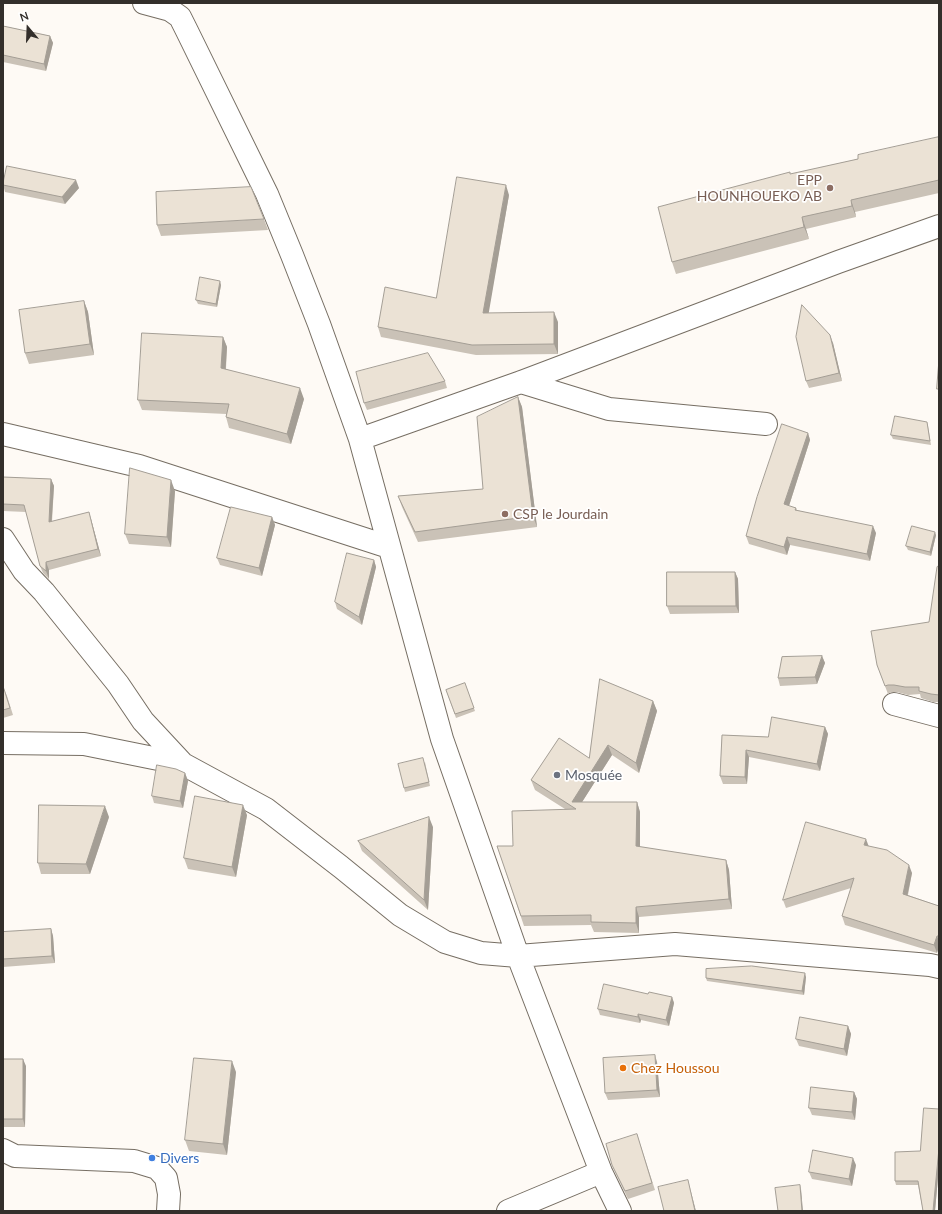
<!DOCTYPE html>
<html>
<head>
<meta charset="utf-8">
<style>
	body { margin:0 }
	#map { position:relative; width:942px; height:1214px; overflow:hidden; background:#fefaf5; font-family:Lato,sans-serif }
	canvas { display:block }
	.frame { position:absolute; inset:0; border:4px solid #332f2b; pointer-events:none }
	.north { position:absolute; left:8px; top:8px; width:40px; height:40px; -webkit-text-stroke:3px #fff; paint-order:stroke; rotate:341deg; font-size:11px; font-weight:700; line-height:16px; text-align:center; color:#332f2b }
	.north::after { content:''; display:block; margin:auto; width:14px; height:18px; background:#332f2b; clip-path:polygon(50% 0,100% 100%,50% 72%,0 100%) }
</style>
</head>
<body>
<div id="map">
<canvas width="942" height="1214"></canvas>
<div class="frame"></div>
<div class="north">N</div>
</div>
<script>
const context = document.querySelector('canvas').getContext('2d');
context.lineJoin = 'round';
function trace(path, color, width, dash) { context.strokeStyle = color; context.lineWidth = width; context.lineCap = dash ? 'butt' : 'round'; context.setLineDash(dash || []); context.stroke(path); }
function fill(path, color) { context.fillStyle = color; context.fill(path, 'evenodd'); }
function label(font, color, halo, rows, align = 'center') {
  context.font = font + ' Lato,sans-serif'; context.lineWidth = 3.5; context.setLineDash([]); context.textBaseline = 'middle'; context.strokeStyle = halo; context.fillStyle = color; for (const [text, x, y, turn = 0] of rows) {
    context.save(); context.translate(x, y); context.rotate((+turn || 0) * Math.PI / 180); context.textAlign = isNaN(turn) ? turn : align; if (halo) context.strokeText(text, 0, 0); context.fillText(text, 0, 0); context.restore();
  }
}
const minor = new Path2D(`
	M 144,3 L 170,10 L 180,17 L 187,31 L 267,194 L 292,255 L 319,324 L 360,439 L 442,739 L 518,956 L 601,1172 L 620,1211
	M 521,382 L 609,409 L 766,424
	M 3,434 L 139,466 L 389,547
	M 360,439 L 521,382 L 838,262 L 939,226
	M 3,539 L 24,571 L 44,592 L 118,684 L 143,721 L 183,764
	M 894,704 L 939,716
	M 3,743 L 84,744 L 183,764 L 266,809 L 341,867 L 400,915 L 445,942 L 481,953 L 518,956 L 675,944 L 930,965 L 939,967
	M 3,1150 L 15,1156 L 134,1161 L 157,1168 L 166,1178 L 169,1194 L 168,1211
	M 508,1211 L 601,1172`);
trace(minor, '#766e63', 24);
trace(minor, '#fff', 22);
fill(new Path2D(`
	M 3,26 L 50,36 L 53,43 L 46,71 L 3,62 Z
	M 939,137 L 939,193 L 855,212 L 856,217 L 806,229 L 809,239 L 676,274 L 672,262 L 791,174 L 858,159 Z
	M 3,184 L 79,188 L 65,204 L 5,192 Z
	M 509,195 L 488,313 L 558,322 L 558,354 L 476,355 L 381,337 L 378,327 L 436,298 Z
	M 264,219 L 268,230 L 161,236 L 157,225 Z
	M 221,285 L 217,307 L 198,304 L 196,300 Z
	M 84,301 L 88,312 L 94,355 L 29,364 L 25,353 Z
	M 223,337 L 227,347 L 226,369 L 304,399 L 291,444 L 229,428 L 226,417 L 226,414 L 142,410 L 138,400 Z
	M 833,343 L 842,381 L 809,388 L 806,381 Z
	M 445,381 L 447,388 L 367,410 L 364,403 Z
	M 518,397 L 522,407 L 537,527 L 418,542 L 402,507 L 398,496 L 483,489 Z
	M 927,422 L 928,426 L 931,445 L 893,439 L 891,435 Z
	M 808,433 L 810,440 L 789,506 L 796,508 L 797,510 L 876,533 L 870,561 L 790,545 L 787,555 L 749,544 L 746,536 Z
	M 3,477 L 51,479 L 54,486 L 52,522 L 91,519 L 101,556 L 49,570 L 49,579 L 43,573 L 40,566 L 26,512 L 3,511 Z
	M 175,491 L 171,547 L 129,544 L 125,534 Z
	M 272,517 L 275,525 L 262,576 L 220,565 L 217,558 Z
	M 936,535 L 931,556 L 908,550 L 906,546 Z
	M 374,560 L 376,567 L 362,625 L 337,609 L 335,602 Z
	M 939,566 L 939,702 L 933,702 L 921,698 L 920,694 L 908,695 L 897,692 L 891,692 L 888,694 L 877,665 L 929,622 Z
	M 735,572 L 738,579 L 739,613 L 670,614 L 667,606 Z
	M 822,656 L 825,663 L 817,684 L 780,686 L 778,678 Z
	M 465,683 L 475,711 L 456,718 L 446,690 Z
	M 3,687 L 7,696 L 13,715 L 3,718 Z
	M 653,701 L 657,711 L 639,773 L 612,755 L 582,802 L 637,802 L 640,812 L 640,847 L 726,860 L 729,870 L 732,909 L 639,917 L 639,933 L 594,932 L 591,925 L 524,926 L 497,846 L 513,846 L 565,809 L 535,790 L 531,780 L 589,758 Z
	M 825,727 L 828,734 L 820,771 L 749,757 L 747,784 L 723,784 L 720,776 L 722,735 L 768,737 Z
	M 425,762 L 430,786 L 405,792 L 404,788 Z
	M 185,773 L 188,781 L 183,808 L 154,803 L 152,796 Z
	M 247,815 L 236,877 L 188,869 L 184,858 Z
	M 109,817 L 90,874 L 41,874 L 38,863 Z
	M 433,827 L 428,910 L 362,851 L 358,841 Z
	M 868,846 L 912,873 L 908,895 L 939,906 L 939,946 L 937,953 L 845,925 L 842,916 L 851,888 L 786,908 L 783,900 Z
	M 51,929 L 53,936 L 55,963 L 3,967 L 3,932 Z
	M 806,977 L 804,995 L 707,981 L 706,978 Z
	M 648,994 L 672,997 L 674,1003 L 669,1026 L 641,1020 L 640,1023 L 600,1015 L 598,1009 Z
	M 848,1026 L 851,1034 L 847,1056 L 799,1046 L 796,1039 Z
	M 3,1059 L 26,1066 L 25,1127 L 3,1127 Z
	M 657,1062 L 660,1097 L 608,1100 L 605,1093 Z
	M 236,1072 L 227,1155 L 189,1151 L 185,1140 Z
	M 854,1092 L 857,1099 L 855,1120 L 812,1115 L 809,1108 Z
	M 939,1109 L 939,1166 L 935,1211 L 923,1211 L 918,1185 L 896,1185 L 895,1181 L 920,1151 Z
	M 637,1134 L 655,1190 L 628,1199 L 615,1172 L 612,1165 Z
	M 856,1165 L 852,1186 L 812,1179 L 809,1172 Z`), '#cac2b7');
fill(new Path2D(`
	M 50,36 L 53,43 L 46,71 L 44,64 Z
	M 76,180 L 79,188 L 65,204 L 62,197 Z
	M 506,185 L 509,195 L 487,323 L 483,313 Z
	M 851,200 L 855,212 L 856,217 L 852,206 Z
	M 802,217 L 806,229 L 809,239 L 804,227 Z
	M 220,281 L 221,285 L 217,307 L 216,304 Z
	M 84,301 L 88,312 L 94,355 L 90,344 Z
	M 554,312 L 558,322 L 558,354 L 554,344 Z
	M 830,335 L 833,343 L 842,381 L 839,373 Z
	M 223,337 L 227,347 L 225,378 L 221,368 Z
	M 300,388 L 304,399 L 291,444 L 287,434 Z
	M 518,397 L 522,407 L 537,527 L 533,516 Z
	M 808,433 L 810,440 L 787,512 L 784,504 Z
	M 51,479 L 54,486 L 51,530 L 49,522 Z
	M 171,480 L 175,491 L 171,547 L 167,537 Z
	M 89,512 L 91,519 L 101,556 L 98,549 Z
	M 272,517 L 275,525 L 262,576 L 259,568 Z
	M 873,526 L 876,533 L 870,561 L 867,554 Z
	M 935,532 L 936,535 L 931,556 L 930,552 Z
	M 787,537 L 790,545 L 787,555 L 784,547 Z
	M 374,560 L 376,567 L 362,625 L 359,617 Z
	M 46,562 L 49,570 L 49,579 L 46,571 Z
	M 735,572 L 738,579 L 739,613 L 736,606 Z
	M 822,656 L 825,663 L 817,684 L 815,677 Z
	M 653,701 L 657,711 L 639,773 L 636,763 Z
	M 825,727 L 828,734 L 820,771 L 817,764 Z
	M 608,745 L 612,755 L 577,810 L 572,802 Z
	M 746,750 L 749,757 L 747,784 L 745,777 Z
	M 185,773 L 188,781 L 183,808 L 180,801 Z
	M 637,802 L 640,812 L 640,857 L 636,846 Z
	M 243,805 L 247,815 L 236,877 L 232,867 Z
	M 105,806 L 109,817 L 90,874 L 86,864 Z
	M 429,817 L 433,827 L 428,910 L 424,900 Z
	M 866,839 L 869,847 L 864,845 Z
	M 726,860 L 729,870 L 732,909 L 729,899 Z
	M 909,865 L 912,873 L 906,902 L 903,894 Z
	M 636,907 L 639,917 L 639,933 L 636,923 Z
	M 51,929 L 53,936 L 55,963 L 52,956 Z
	M 937,936 L 939,941 L 939,946 L 937,953 L 934,945 Z
	M 805,973 L 806,977 L 804,995 L 802,991 Z
	M 672,997 L 674,1003 L 669,1026 L 666,1020 Z
	M 638,1014 L 641,1020 L 640,1023 L 638,1017 Z
	M 848,1026 L 851,1034 L 847,1056 L 844,1049 Z
	M 655,1055 L 657,1062 L 660,1097 L 657,1090 Z
	M 23,1059 L 26,1066 L 25,1127 L 23,1119 Z
	M 232,1061 L 236,1072 L 227,1155 L 223,1144 Z
	M 854,1092 L 857,1099 L 855,1120 L 852,1112 Z
	M 939,1148 L 939,1166 L 935,1211 L 933,1211 Z
	M 853,1158 L 856,1165 L 852,1186 L 849,1179 Z
	M 688,1180 L 690,1188 L 696,1211 L 695,1211 Z
	M 800,1185 L 801,1189 L 803,1211 L 802,1211 Z`), '#a49e95');
const building = new Path2D(`
	M 3,26 L 50,36 L 44,64 L 3,55 Z
	M 939,137 L 939,180 L 851,200 L 852,206 L 802,217 L 804,227 L 672,262 L 658,207 L 790,172 L 790,174 L 858,159 L 858,155 Z
	M 7,166 L 76,180 L 62,197 L 3,185 Z
	M 457,177 L 506,185 L 483,313 L 554,312 L 554,344 L 472,345 L 378,327 L 385,287 L 436,298 Z
	M 251,187 L 264,219 L 157,225 L 156,192 Z
	M 200,277 L 220,281 L 216,304 L 196,300 Z
	M 84,301 L 90,344 L 25,353 L 19,310 Z
	M 802,305 L 830,335 L 839,373 L 806,381 L 796,337 Z
	M 142,333 L 223,337 L 221,368 L 300,388 L 287,434 L 226,417 L 229,404 L 138,400 Z
	M 428,353 L 445,381 L 364,403 L 356,372 Z
	M 939,360 L 939,389 L 937,389 Z
	M 518,397 L 533,516 L 415,532 L 398,496 L 483,489 L 477,417 Z
	M 895,416 L 927,422 L 930,441 L 891,435 Z
	M 782,424 L 808,433 L 784,504 L 796,508 L 795,510 L 873,526 L 867,554 L 787,537 L 784,547 L 746,536 L 757,497 Z
	M 130,468 L 171,480 L 167,537 L 125,534 Z
	M 3,477 L 51,479 L 49,522 L 89,512 L 98,549 L 46,562 L 46,571 L 40,566 L 24,505 L 3,504 Z
	M 231,507 L 272,517 L 259,568 L 217,558 Z
	M 912,526 L 935,532 L 930,552 L 906,546 Z
	M 347,553 L 374,560 L 359,617 L 335,602 Z
	M 939,566 L 939,695 L 931,694 L 919,691 L 919,687 L 905,687 L 894,685 L 888,685 L 885,686 L 877,665 L 871,631 L 929,622 L 937,567 Z
	M 667,572 L 735,572 L 736,606 L 667,606 Z
	M 822,656 L 815,677 L 778,678 L 782,657 Z
	M 600,679 L 653,701 L 636,763 L 608,745 L 572,802 L 637,802 L 636,846 L 726,860 L 729,899 L 636,907 L 636,923 L 591,922 L 591,915 L 521,916 L 497,846 L 513,846 L 512,811 L 576,809 L 531,780 L 559,738 L 589,758 Z
	M 465,683 L 474,708 L 455,714 L 446,690 Z
	M 3,687 L 4,689 L 10,708 L 3,710 Z
	M 772,717 L 825,727 L 817,764 L 746,750 L 745,777 L 720,776 L 722,735 L 768,737 Z
	M 423,758 L 429,782 L 404,788 L 398,764 Z
	M 157,765 L 176,769 L 185,773 L 180,801 L 152,796 Z
	M 195,796 L 243,805 L 232,867 L 184,858 Z
	M 39,805 L 105,806 L 86,864 L 38,863 Z
	M 429,817 L 424,900 L 358,841 Z
	M 806,822 L 866,839 L 864,845 L 887,850 L 909,865 L 903,894 L 939,906 L 939,936 L 937,936 L 934,945 L 842,916 L 854,878 L 783,900 Z
	M 51,929 L 52,956 L 3,959 L 3,932 Z
	M 752,966 L 805,973 L 802,991 L 706,978 L 706,969 Z
	M 604,984 L 648,994 L 649,992 L 672,997 L 666,1020 L 638,1014 L 638,1017 L 598,1009 Z
	M 800,1017 L 848,1026 L 844,1049 L 796,1039 Z
	M 655,1055 L 657,1090 L 605,1093 L 603,1058 Z
	M 194,1058 L 232,1061 L 223,1144 L 185,1140 Z
	M 3,1059 L 23,1059 L 23,1119 L 3,1119 Z
	M 811,1087 L 854,1092 L 852,1112 L 809,1108 Z
	M 924,1108 L 939,1109 L 939,1148 L 933,1211 L 923,1211 L 918,1181 L 895,1181 L 895,1152 L 920,1151 Z
	M 637,1134 L 652,1183 L 625,1191 L 612,1165 L 606,1144 Z
	M 813,1150 L 853,1158 L 849,1179 L 809,1172 Z
	M 688,1180 L 695,1211 L 664,1211 L 658,1187 Z
	M 800,1185 L 802,1211 L 778,1211 L 775,1188 Z`);
fill(building, '#ebe2d5');
trace(building, '#a49e95', 1);
for (const [x, y, r, color] of [
	[830,188,4,"#8d6e63"],
	[505,514,4,"#8d6e63"],
	[557,775,4,"#6b7280"],
	[623,1068,4,"#e8710a"],
	[152,1158,4,"#3f7fe0"]
]) { const dot = new Path2D(); dot.arc(x, y, r, 0, 2 * Math.PI); context.fillStyle = color; context.fill(dot); trace(dot, '#fff', 1.5); }
label('14px', '#785e54', '#fff', [
	["EPP",822,180],
	["HOUNHOUEKO AB",822,196],
	["CSP le Jourdain",513,514,"left"]
], 'right');
label('14px', '#5b616d', '#fff', [
	["Mosquée",565,775]
], 'left');
label('14px', '#c56008', '#fff', [
	["Chez Houssou",631,1068]
], 'left');
label('14px', '#366cbe', '#fff', [
	["Divers",160,1158]
], 'left');
</script>
</body>
</html>
